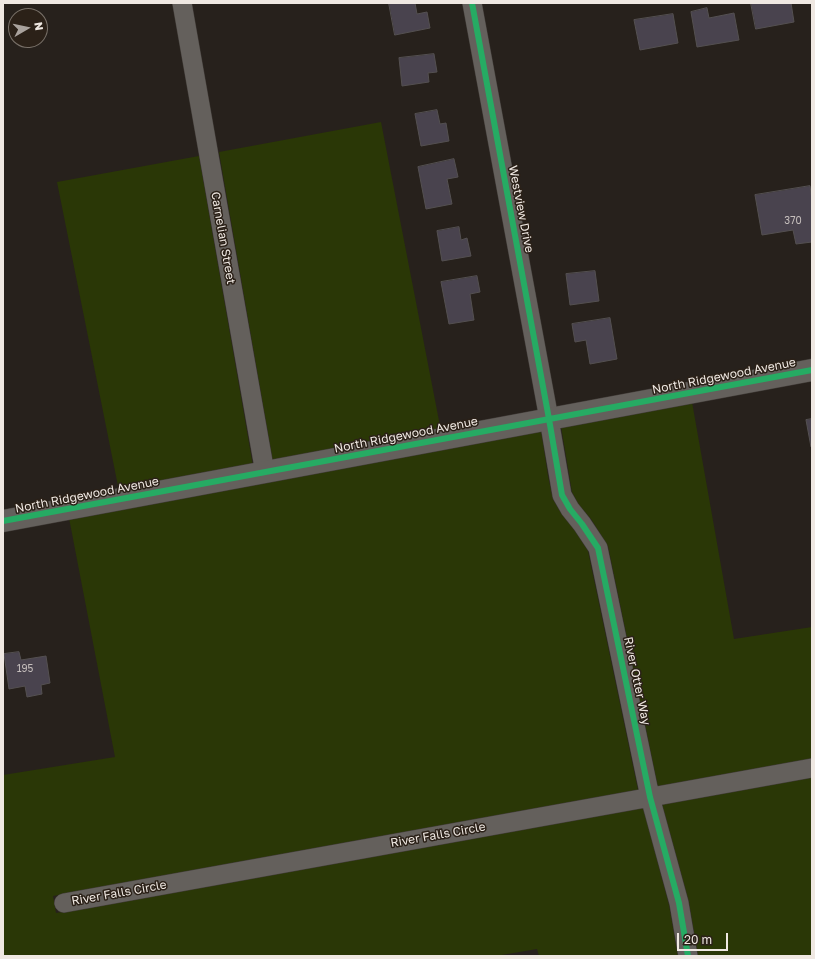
<!DOCTYPE html>
<html>
<head>
<meta charset="utf-8">
<style>
	body { margin:0 }
	#map { position:relative; width:815px; height:959px; overflow:hidden; background:#27211c; font-family:"Golos Text",sans-serif }
	canvas { display:block }
	.frame { position:absolute; inset:0; border:4px solid #efe8e2; pointer-events:none }
	.north { position:absolute; left:8px; top:8px; width:40px; height:40px; box-sizing:border-box; background:#2b2118; border:1px solid #797169; border-radius:50%; rotate:81deg; font-size:11px; font-weight:700; line-height:16px; text-align:center; color:#efe8e2 }
	.north::after { content:''; display:block; margin:auto; width:14px; height:18px; background:#a9a29d; clip-path:polygon(50% 0,100% 100%,50% 72%,0 100%) }
	.scale { position:absolute; left:677px; top:933px; width:51px; height:18px; box-sizing:border-box; border:2px solid #efe8e2; border-top:0; padding-left:5px; font-size:12px; line-height:14px; white-space:nowrap; color:#efe8e2; -webkit-text-stroke:3px #2b2118; paint-order:stroke }
</style>
</head>
<body>
<div id="map">
<canvas width="815" height="959"></canvas>
<div class="frame"></div>
<div class="north">N</div>
<div class="scale">20 m</div>
</div>
<script>
const context = document.querySelector('canvas').getContext('2d');
context.lineJoin = 'round';
function fill(path, color) { context.fillStyle = color; context.fill(path, 'evenodd'); }
function trace(path, color, width, dash) { context.strokeStyle = color; context.lineWidth = width; context.lineCap = dash ? 'butt' : 'round'; context.setLineDash(dash || []); context.stroke(path); }
function label(font, color, halo, rows, align = 'center') {
  context.font = font + ' "Golos Text",sans-serif'; context.lineWidth = 3; context.setLineDash([]); context.textBaseline = 'middle'; context.strokeStyle = halo; context.fillStyle = color; for (const [text, x, y, turn = 0] of rows) {
    context.save(); context.translate(x, y); context.rotate((+turn || 0) * Math.PI / 180); context.textAlign = isNaN(turn) ? turn : align; if (halo) context.strokeText(text, 0, 0); context.fillText(text, 0, 0); context.restore();
  }
}
fill(new Path2D(`
	M 381,122 L 441,431 L 273,462 L 219,152 Z
	M 199,156 L 253,466 L 119,491 L 57,182 Z
	M 692,402 L 734,639 L 812,627 L 812,760 L 658,787 L 608,546 L 591,519 L 579,505 L 572,492 L 561,426 Z
	M 541,430 L 548,476 L 553,499 L 561,513 L 574,529 L 588,551 L 638,790 L 53,896 L 56,913 L 643,807 L 669,905 L 678,956 L 539,956 L 537,949 L 496,956 L 3,956 L 3,775 L 115,757 L 69,518 Z
	M 812,777 L 812,956 L 698,956 L 689,902 L 662,804 Z`), '#2a3706');
const building = new Path2D(`
	M 389,3 L 415,3 L 417,14 L 427,12 L 430,28 L 395,35 Z
	M 751,3 L 791,3 L 794,22 L 756,29 Z
	M 707,8 L 709,18 L 734,13 L 739,40 L 697,47 L 691,12 Z
	M 673,14 L 678,43 L 640,50 L 634,20 Z
	M 434,54 L 437,72 L 428,73 L 429,82 L 402,86 L 399,58 Z
	M 437,110 L 440,124 L 446,123 L 449,141 L 421,146 L 415,114 Z
	M 454,159 L 458,177 L 447,179 L 452,204 L 426,209 L 418,167 Z
	M 810,186 L 812,200 L 812,242 L 796,244 L 793,230 L 762,235 L 755,195 Z
	M 459,227 L 461,240 L 467,238 L 471,256 L 442,261 L 437,231 Z
	M 595,271 L 599,301 L 570,305 L 566,274 Z
	M 477,276 L 480,292 L 470,294 L 474,320 L 449,324 L 441,282 Z
	M 610,318 L 617,359 L 590,364 L 586,340 L 575,342 L 572,324 Z
	M 812,419 L 812,447 L 811,447 L 806,420 Z
	M 19,652 L 21,660 L 46,656 L 50,683 L 41,685 L 42,694 L 27,697 L 25,686 L 9,689 L 4,654 Z`);
fill(building, '#49434e');
trace(building, '#545051', 1);
const street = new Path2D(`
	M 182,3 L 265,473
	M 472,3 L 549,419 L 562,495 L 570,509 L 582,524 L 598,548 L 650,797 L 679,903 L 688,956
	M 64,903 L 812,768`);
const secondary = new Path2D(`
	M 3,521 L 812,370`);
trace(street, '#403b37', 20);
trace(secondary, '#403b37', 23);
trace(street, '#64605c', 19);
trace(secondary, '#64605c', 22);
trace(new Path2D(`
	M 472,3 L 549,419 L 562,495 L 570,509 L 582,524 L 598,548 L 650,797 L 679,903 L 688,956
	M 3,521 L 812,370`), '#26ab63', 6);
label('10px', '#c6bfbd', null, [
	["370",793,221],
	["195",25,669]
]);
label('12px', '#efe8e2', '#2b2118', [
	["Westview Drive",521,209,79],
	["Carnelian Street",223,238,80],
	["North Ridgewood Avenue",724,376,-11],
	["North Ridgewood Avenue",406,435,-11],
	["North Ridgewood Avenue",87,495,-11],
	["River Otter Way",637,681,78],
	["River Falls Circle",438,835,-10],
	["River Falls Circle",119,893,-10]
]);
</script>
</body>
</html>
